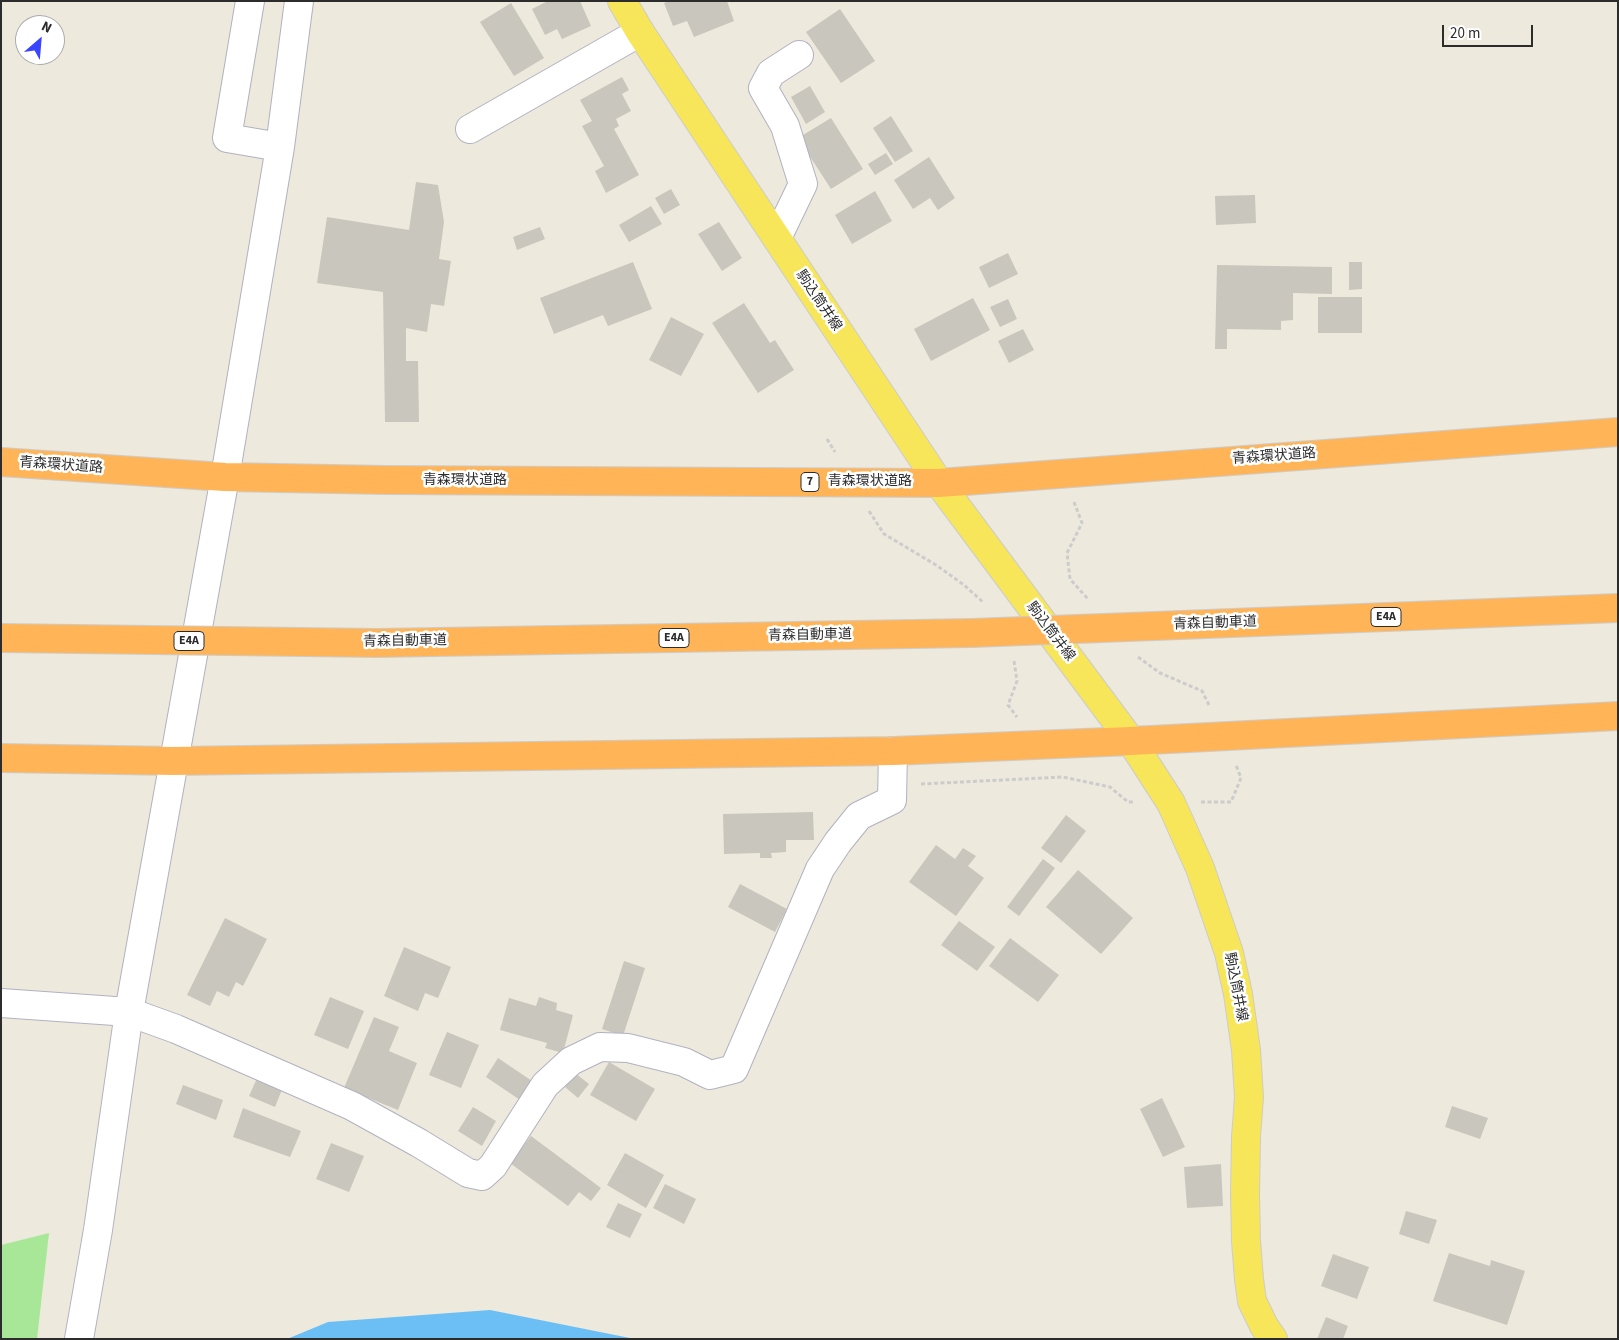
<!DOCTYPE html>
<html>
<head>
<meta charset="utf-8">
<style>
	body { margin:0 }
	#map { position:relative; width:1619px; height:1340px; overflow:hidden; background:#eee9dd; font-family:"Source Sans 3",sans-serif }
	canvas { display:block }
	.frame { position:absolute; inset:0; border:2px solid #2c2c2c; pointer-events:none }
	.north { position:absolute; left:15px; top:15px; width:50px; height:50px; box-sizing:border-box; background:#fff; border:1px solid #ababab; border-radius:50%; rotate:27deg; font-size:14px; font-weight:700; line-height:20px; text-align:center; color:#2c2c2c }
	.north::after { content:''; display:block; margin:auto; width:18px; height:22px; background:#3945ff; clip-path:polygon(50% 0,100% 100%,50% 72%,0 100%) }
	.scale { position:absolute; left:1442px; top:25px; width:91px; height:22px; box-sizing:border-box; border:2px solid #2c2c2c; border-top:0; padding-left:6px; font-size:15px; line-height:18px; white-space:nowrap; color:#2c2c2c; -webkit-text-stroke:4px #fff; paint-order:stroke }
</style>
</head>
<body>
<div id="map">
<canvas width="1619" height="1340"></canvas>
<div class="frame"></div>
<div class="north">N</div>
<div class="scale">20 m</div>
</div>
<script>
const context = document.querySelector('canvas').getContext('2d');
context.lineJoin = 'round';
function fill(path, color) { context.fillStyle = color; context.fill(path, 'evenodd'); }
function trace(path, color, width, dash) { context.strokeStyle = color; context.lineWidth = width; context.lineCap = dash ? 'butt' : 'round'; context.setLineDash(dash || []); context.stroke(path); }
function label(font, color, halo, rows, align = 'center') {
  context.font = font + ' "Source Sans 3","Noto Sans JP",sans-serif'; context.lineWidth = 5; context.setLineDash([]); context.textBaseline = 'middle'; context.strokeStyle = halo; context.fillStyle = color; for (const [text, x, y, turn = 0] of rows) {
    context.save(); context.translate(x, y); context.rotate((+turn || 0) * Math.PI / 180); context.textAlign = isNaN(turn) ? turn : align; if (halo) context.strokeText(text, 0, 0); context.fillText(text, 0, 0); context.restore();
  }
}
fill(new Path2D(`
	M 49,1233 L 37,1339 L 1,1339 L 1,1245 Z`), '#a8e797');
fill(new Path2D(`
	M 490,1310 L 635,1339 L 287,1339 L 328,1322 Z`), '#6cbff4');
fill(new Path2D(`
	M 548,1 L 580,1 L 591,26 L 562,39 L 557,29 L 545,35 L 532,9 Z
	M 669,1 L 727,1 L 734,21 L 694,37 L 687,21 L 673,26 L 664,3 Z
	M 511,3 L 544,58 L 514,76 L 480,22 Z
	M 840,9 L 875,61 L 841,83 L 806,32 Z
	M 622,77 L 629,90 L 622,94 L 631,111 L 616,119 L 619,126 L 614,129 L 639,175 L 606,193 L 595,171 L 604,166 L 582,126 L 592,121 L 580,100 Z
	M 810,86 L 825,112 L 806,124 L 791,97 Z
	M 891,116 L 913,151 L 895,162 L 873,128 Z
	M 831,118 L 863,169 L 831,189 L 798,138 Z
	M 886,153 L 893,164 L 875,175 L 868,164 Z
	M 929,157 L 955,198 L 938,210 L 930,198 L 913,209 L 894,180 Z
	M 416,182 L 438,185 L 444,222 L 439,259 L 451,261 L 444,306 L 431,304 L 427,332 L 406,328 L 406,361 L 418,361 L 419,422 L 385,422 L 383,292 L 317,283 L 327,217 L 409,230 Z
	M 671,189 L 680,205 L 664,214 L 655,198 Z
	M 875,191 L 892,221 L 852,244 L 835,215 Z
	M 1255,195 L 1256,223 L 1216,225 L 1215,196 Z
	M 651,206 L 662,224 L 629,242 L 619,225 Z
	M 719,222 L 742,258 L 722,271 L 698,234 Z
	M 540,227 L 545,239 L 517,250 L 513,237 Z
	M 1008,253 L 1018,274 L 989,288 L 979,267 Z
	M 633,262 L 652,309 L 608,326 L 603,315 L 554,334 L 540,298 Z
	M 1349,262 L 1362,262 L 1362,289 L 1349,290 Z
	M 1217,265 L 1332,267 L 1332,294 L 1293,293 L 1293,320 L 1281,321 L 1281,330 L 1227,329 L 1227,349 L 1215,349 Z
	M 1318,297 L 1362,297 L 1362,333 L 1318,333 Z
	M 973,298 L 990,330 L 931,361 L 914,329 Z
	M 1008,299 L 1017,319 L 1000,327 L 990,307 Z
	M 744,303 L 770,343 L 775,340 L 794,370 L 758,393 L 712,323 Z
	M 671,317 L 704,334 L 681,376 L 649,360 Z
	M 1023,329 L 1034,350 L 1009,363 L 998,341 Z
	M 813,812 L 814,840 L 786,840 L 786,852 L 771,853 L 772,858 L 760,858 L 760,853 L 724,854 L 723,814 Z
	M 1066,815 L 1086,831 L 1061,863 L 1041,848 Z
	M 936,845 L 955,859 L 963,848 L 976,856 L 968,866 L 984,878 L 956,916 L 909,882 Z
	M 1043,859 L 1055,868 L 1019,916 L 1007,907 Z
	M 1078,870 L 1133,918 L 1101,954 L 1046,907 Z
	M 740,884 L 787,909 L 775,932 L 728,907 Z
	M 225,918 L 267,939 L 243,986 L 236,982 L 229,997 L 217,991 L 210,1006 L 187,995 Z
	M 959,921 L 995,947 L 977,971 L 941,945 Z
	M 1010,938 L 1059,975 L 1038,1002 L 989,966 Z
	M 404,947 L 451,967 L 438,998 L 425,993 L 418,1011 L 384,996 Z
	M 624,961 L 645,968 L 623,1036 L 602,1029 Z
	M 330,997 L 364,1011 L 348,1049 L 314,1035 Z
	M 539,997 L 557,1003 L 556,1010 L 573,1015 L 563,1053 L 545,1048 L 547,1043 L 500,1030 L 509,998 L 536,1006 Z
	M 374,1017 L 399,1027 L 389,1051 L 417,1063 L 398,1110 L 344,1088 Z
	M 447,1032 L 479,1045 L 461,1088 L 429,1075 Z
	M 498,1058 L 535,1083 L 523,1102 L 486,1077 Z
	M 609,1062 L 655,1089 L 636,1121 L 590,1095 Z
	M 575,1073 L 589,1084 L 578,1098 L 565,1087 Z
	M 258,1076 L 283,1087 L 275,1107 L 249,1096 Z
	M 183,1085 L 223,1100 L 216,1120 L 176,1104 Z
	M 1162,1098 L 1185,1147 L 1163,1157 L 1140,1109 Z
	M 1452,1106 L 1488,1118 L 1480,1139 L 1445,1127 Z
	M 473,1107 L 496,1121 L 482,1146 L 458,1131 Z
	M 243,1108 L 301,1131 L 290,1157 L 233,1137 Z
	M 531,1136 L 601,1188 L 591,1201 L 579,1192 L 568,1206 L 510,1163 Z
	M 331,1143 L 364,1156 L 349,1192 L 316,1179 Z
	M 625,1153 L 664,1175 L 646,1208 L 607,1185 Z
	M 1221,1164 L 1223,1206 L 1187,1208 L 1184,1167 Z
	M 665,1184 L 696,1199 L 684,1224 L 653,1208 Z
	M 618,1203 L 642,1214 L 630,1238 L 606,1227 Z
	M 1406,1211 L 1437,1220 L 1429,1244 L 1399,1234 Z
	M 1449,1253 L 1490,1266 L 1491,1260 L 1525,1271 L 1507,1325 L 1433,1301 Z
	M 1333,1254 L 1369,1267 L 1357,1299 L 1321,1286 Z
	M 1326,1317 L 1348,1326 L 1343,1339 L 1317,1339 Z`), '#c9c6bd');
const minor = new Path2D(`
	M 250,1 L 227,138 L 280,147
	M 470,129 L 640,32
	M 777,238 L 803,184 L 785,126 L 763,88 L 771,73 L 799,55
	M 1,1003 L 129,1012 L 176,1029 L 352,1106 L 419,1143 L 468,1173 L 482,1176 L 493,1166 L 545,1085 L 571,1061 L 600,1047 L 628,1048 L 684,1062 L 710,1075 L 734,1069 L 820,869 L 838,842 L 859,816 L 892,800 L 893,751
	M 79,1339 L 98,1230 L 129,1012 L 225,477 L 280,147 L 299,1`);
const major = new Path2D(`
	M 622,1 L 640,32 L 939,483 L 1131,741 L 1171,803 L 1200,868 L 1229,953 L 1238,994 L 1246,1050 L 1249,1097 L 1246,1137 L 1245,1194 L 1246,1241 L 1249,1279 L 1252,1301 L 1264,1326 L 1273,1339`);
const highway = new Path2D(`
	M 1,462 L 225,477 L 386,480 L 939,483 L 1618,432
	M 1155,626 L 1618,608
	M 377,643 L 972,633
	M 1,758 L 173,761 L 893,751 L 1131,741 L 1618,716`);
trace(minor, '#b1b2c0', 30);
trace(major, '#ccc', 30);
trace(highway, '#ccc', 30);
trace(new Path2D(`
	M 827,439 L 835,452
	M 1074,502 L 1082,523 L 1067,553 L 1070,579 L 1088,599
	M 869,511 L 884,534 L 936,565 L 964,585 L 984,603
	M 1138,657 L 1160,673 L 1202,691 L 1210,707
	M 1014,661 L 1017,681 L 1008,705 L 1017,717
	M 921,784 L 1063,777 L 1110,787 L 1128,802 L 1135,802
	M 1201,802 L 1231,802 L 1241,778 L 1236,765`), '#ccc', 3, [4, 2.5]);
trace(minor, '#fff', 28);
trace(major, '#f7e659', 28);
trace(highway, '#ffb557', 28);
const highwayBridge = new Path2D(`
	M 972,633 L 1155,626
	M 1,638 L 377,643`);
trace(highwayBridge, '#ccc', 30, []);
trace(highwayBridge, '#ffb557', 28);
for (const [x, y, w] of [
	[810,482,18],
	[1386,617,30],
	[674,638,30],
	[189,641,30]
]) { const box = new Path2D(); box.roundRect(x - w / 2, y - 9.5, w, 19, 4); context.fillStyle = '#fff'; context.fill(box); trace(box, '#2c2c2c', 1); }
label('bold 12px', '#2c2c2c', null, [
	["7",810,482],
	["E4A",1386,617],
	["E4A",674,638],
	["E4A",189,641]
]);
label('14px', '#2c2c2c', '#fff', [
	["駒込筒井線",818,301,56],
	["青森環状道路",1274,457,-4],
	["青森環状道路",61,466,4],
	["青森環状道路",465,481],
	["青森環状道路",870,482],
	["青森自動車道",1215,624,-2],
	["駒込筒井線",1050,632,53],
	["青森自動車道",810,636,-1],
	["青森自動車道",405,642,-1],
	["駒込筒井線",1235,987,79]
]);
</script>
</body>
</html>
